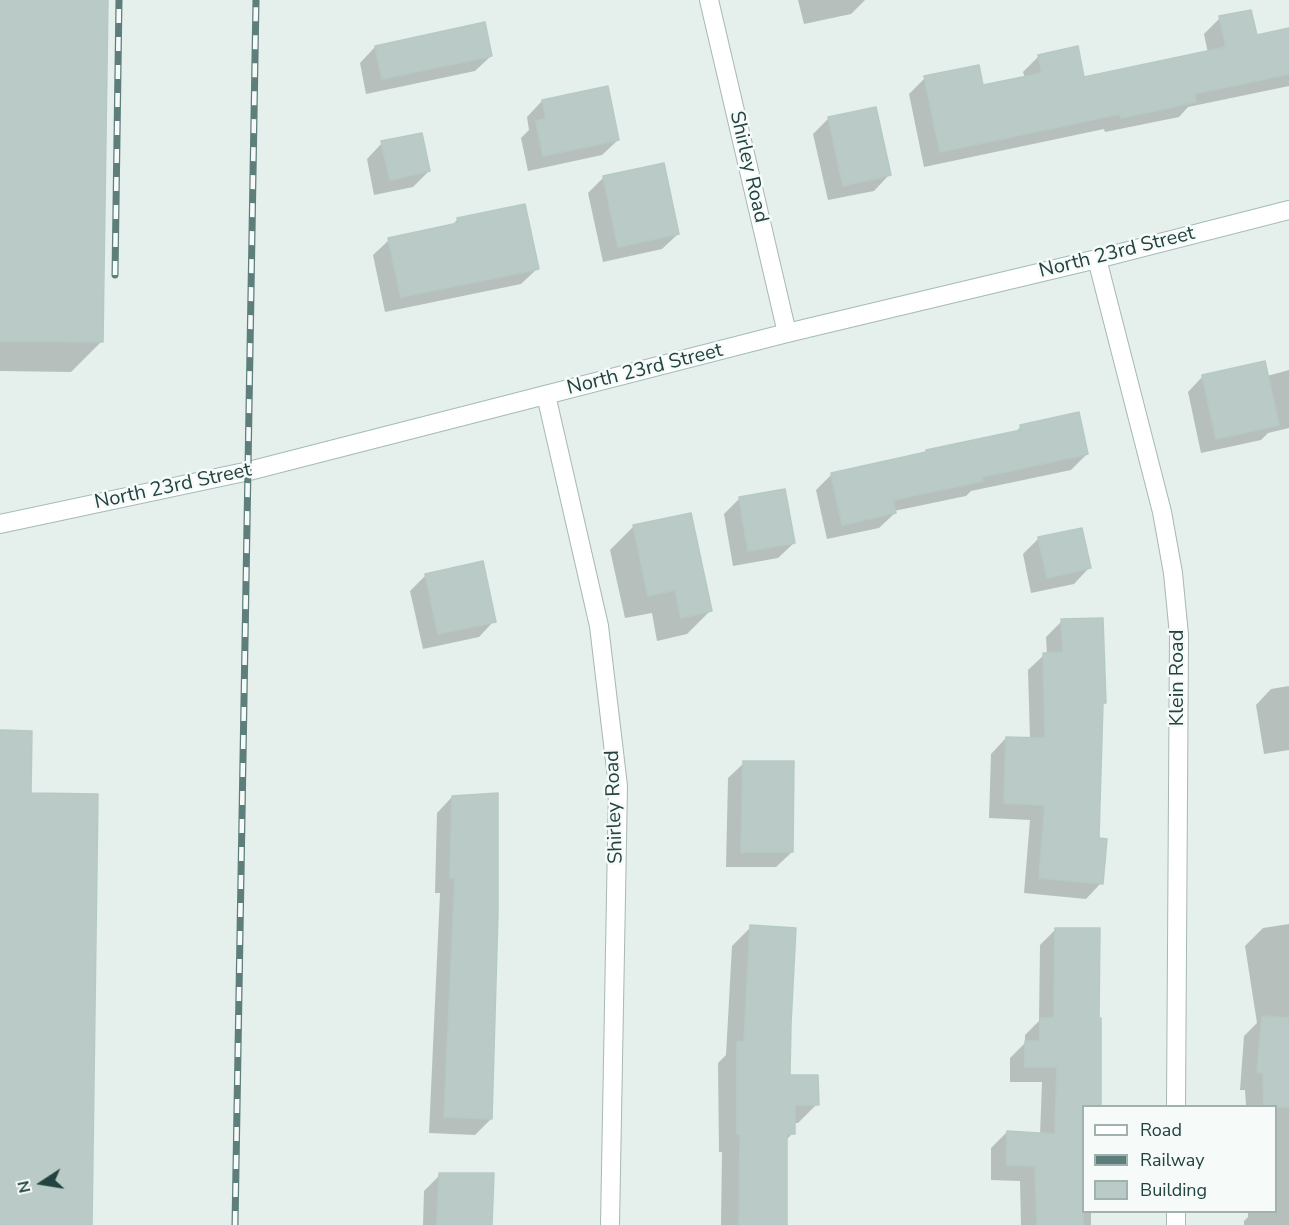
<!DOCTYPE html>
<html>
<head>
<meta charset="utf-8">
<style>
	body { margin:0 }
	#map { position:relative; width:1289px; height:1225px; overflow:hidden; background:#e5efec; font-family:"Nunito Sans",sans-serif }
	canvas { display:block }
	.legend { position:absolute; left:1082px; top:1105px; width:195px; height:108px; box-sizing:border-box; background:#f6fbf9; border:2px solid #a1b1af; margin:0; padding:8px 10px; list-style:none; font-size:18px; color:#224340 }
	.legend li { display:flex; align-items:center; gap:12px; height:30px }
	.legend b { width:30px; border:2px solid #a1b1af }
	.north { position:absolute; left:12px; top:1153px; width:60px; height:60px; -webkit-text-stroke:4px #f6fbf9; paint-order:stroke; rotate:258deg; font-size:16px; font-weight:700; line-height:24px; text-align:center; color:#224340 }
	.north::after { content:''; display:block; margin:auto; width:21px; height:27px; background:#224340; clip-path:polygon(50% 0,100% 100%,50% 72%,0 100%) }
</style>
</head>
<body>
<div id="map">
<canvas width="1289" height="1225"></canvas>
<ul class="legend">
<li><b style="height:8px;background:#fff"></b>Road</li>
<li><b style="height:8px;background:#5d7e7b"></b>Railway</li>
<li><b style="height:16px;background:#bacac6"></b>Building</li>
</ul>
<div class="north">N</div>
</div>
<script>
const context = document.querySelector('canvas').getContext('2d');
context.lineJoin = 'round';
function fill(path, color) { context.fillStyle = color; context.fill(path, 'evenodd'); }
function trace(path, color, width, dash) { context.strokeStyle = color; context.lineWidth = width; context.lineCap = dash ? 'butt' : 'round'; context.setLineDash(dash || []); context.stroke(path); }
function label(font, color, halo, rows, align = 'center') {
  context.font = font + ' "Nunito Sans",sans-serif'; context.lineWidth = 5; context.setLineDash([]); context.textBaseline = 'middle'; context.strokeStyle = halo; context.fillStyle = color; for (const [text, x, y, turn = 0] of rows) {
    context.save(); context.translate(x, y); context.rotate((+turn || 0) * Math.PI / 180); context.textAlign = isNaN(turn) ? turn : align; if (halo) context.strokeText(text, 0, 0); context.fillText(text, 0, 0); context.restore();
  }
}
fill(new Path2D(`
	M 0,0 L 106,0 L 101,342 L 71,372 L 0,371 Z
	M 798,0 L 865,0 L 851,14 L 804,24 Z
	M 1220,18 L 1256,37 L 1289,43 L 1289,86 L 1188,107 L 1179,117 L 1105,132 L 1104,129 L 924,167 L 909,94 L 925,78 L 982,87 L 1025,78 L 1023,72 L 1039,56 L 1083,79 L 1208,53 L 1204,34 Z
	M 375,47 L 491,56 L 475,71 L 366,94 L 360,63 Z
	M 542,101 L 618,140 L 602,155 L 528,171 L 521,138 L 529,130 L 527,117 Z
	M 829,118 L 889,175 L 874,191 L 828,200 L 813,134 Z
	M 382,143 L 429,171 L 413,187 L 374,195 L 367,159 Z
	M 604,177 L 678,234 L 662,249 L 603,262 L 588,193 Z
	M 457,220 L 537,269 L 521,284 L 385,312 L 373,255 L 389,240 L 451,226 Z
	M 1289,370 L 1289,428 L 1268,433 L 1261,440 L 1201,453 L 1188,392 L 1203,376 L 1267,376 Z
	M 1021,426 L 1087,454 L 1071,470 L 971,491 L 966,496 L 894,511 L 895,513 L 879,528 L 827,539 L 816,490 L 832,474 L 924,454 L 927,451 L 1015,433 Z
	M 740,498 L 794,543 L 778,558 L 733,566 L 724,514 Z
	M 634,526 L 710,611 L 687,634 L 657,641 L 652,613 L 625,618 L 610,550 Z
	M 1039,538 L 1089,568 L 1074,584 L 1031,593 L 1023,554 Z
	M 426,575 L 494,621 L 479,637 L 423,649 L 410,591 Z
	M 1062,621 L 1105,703 L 1101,706 L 1097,840 L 1101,883 L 1086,899 L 1024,893 L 1030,820 L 989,818 L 991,754 L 1006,738 L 1030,739 L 1028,670 L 1044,655 L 1047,655 L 1046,637 Z
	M 1289,686 L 1289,750 L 1264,754 L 1256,705 L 1271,689 Z
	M 744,763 L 792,852 L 776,867 L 726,867 L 728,778 Z
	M 452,797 L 491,1119 L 475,1135 L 429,1133 L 440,893 L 435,893 L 437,813 Z
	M 1289,924 L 1289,1225 L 1244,1225 L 1244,1221 L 1248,1217 L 1248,1212 L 1276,1212 L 1276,1106 L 1246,1106 L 1245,1090 L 1240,1090 L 1244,1036 L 1257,1023 L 1245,946 L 1263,928 Z
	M 751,927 L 789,1076 L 817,1104 L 798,1123 L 793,1123 L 793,1133 L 786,1140 L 785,1225 L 721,1225 L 722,1152 L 719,1152 L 718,1063 L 726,1055 L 732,946 Z
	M 1056,929 L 1084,1106 L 1084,1212 L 1091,1212 L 1091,1225 L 1021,1225 L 1020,1181 L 991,1180 L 991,1148 L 1007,1132 L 1040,1135 L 1042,1082 L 1010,1082 L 1010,1058 L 1025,1043 L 1025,1035 L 1039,1021 L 1040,945 Z
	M 440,1175 L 491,1225 L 423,1225 L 424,1191 Z`), '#0003');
const building = new Path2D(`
	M 0,0 L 108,0 L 103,342 L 0,341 Z
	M 1251,10 L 1257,35 L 1289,28 L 1289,74 L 1194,94 L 1196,102 L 1121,118 L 1120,114 L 940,152 L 924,76 L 979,65 L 983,85 L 1042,73 L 1038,55 L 1078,46 L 1084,77 L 1226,47 L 1219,16 Z
	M 485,22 L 492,56 L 382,79 L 375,46 Z
	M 608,86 L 619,140 L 543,156 L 536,121 L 546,119 L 542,100 Z
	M 876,107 L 891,175 L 843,186 L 828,117 Z
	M 422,133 L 430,171 L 390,180 L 381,141 Z
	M 664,163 L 679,234 L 618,247 L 603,176 Z
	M 525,204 L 539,269 L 401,297 L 388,238 L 458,223 L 457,218 Z
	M 1265,361 L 1279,425 L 1216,439 L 1202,375 Z
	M 1079,412 L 1088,454 L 982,477 L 983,481 L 893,500 L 896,513 L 842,525 L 831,473 L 926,452 L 926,450 L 1021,430 L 1020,425 Z
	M 785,489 L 795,543 L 748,551 L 739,497 Z
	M 691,513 L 712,611 L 681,618 L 675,590 L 648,596 L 633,525 Z
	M 1082,528 L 1091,568 L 1047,578 L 1038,537 Z
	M 483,561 L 496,622 L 438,634 L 425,574 Z
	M 1103,618 L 1106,703 L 1103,703 L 1099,838 L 1107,839 L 1103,884 L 1039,878 L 1045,805 L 1004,803 L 1006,737 L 1045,738 L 1043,653 L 1063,652 L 1061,619 Z
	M 0,730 L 32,731 L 31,793 L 98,794 L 92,1225 L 0,1225 Z
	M 743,761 L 794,761 L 793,852 L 741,852 Z
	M 498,793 L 498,913 L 492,1119 L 444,1117 L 455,878 L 450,878 L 452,796 Z
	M 750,925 L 796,928 L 791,1024 L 790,1075 L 818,1075 L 819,1105 L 795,1105 L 795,1134 L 787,1134 L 787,1225 L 739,1225 L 740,1134 L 737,1134 L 737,1042 L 744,1042 Z
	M 1055,928 L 1100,928 L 1099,1018 L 1101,1018 L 1101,1107 L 1083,1107 L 1083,1225 L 1037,1225 L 1035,1166 L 1007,1165 L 1007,1131 L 1055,1134 L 1057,1067 L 1025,1067 L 1025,1041 L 1040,1041 L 1040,1018 L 1054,1018 Z
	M 1262,1016 L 1289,1018 L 1289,1107 L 1264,1107 L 1263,1073 L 1257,1072 Z
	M 439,1173 L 494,1173 L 492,1225 L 437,1225 Z`);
fill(building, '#bacac6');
trace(building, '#b6cac5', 1.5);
const minor = new Path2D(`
	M 709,0 L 787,333
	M 1097,259 L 1162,512 L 1173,573 L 1179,635 L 1176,1106
	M 546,395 L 599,626 L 618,786 L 610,1225
	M 1176,1225 L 1176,1212`);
const secondary = new Path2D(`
	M 0,524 L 249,471 L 787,333 L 1097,259 L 1289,210`);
trace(minor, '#a7b8b5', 20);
trace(secondary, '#a2bcb8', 20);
trace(minor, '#fff', 18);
trace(secondary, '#fff', 18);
const rail = new Path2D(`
	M 115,275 L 119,0
	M 235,1225 L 256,0`);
trace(rail, '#5d7e7b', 7);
trace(rail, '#f6fbf9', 4.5, [14]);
label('20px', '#224340', '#f6fbf9', [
	["Shirley Road",748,167,77],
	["North 23rd Street",1117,253,-14],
	["North 23rd Street",645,370,-14],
	["North 23rd Street",173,487,-12],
	["Klein Road",1178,678,-90],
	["Shirley Road",615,807,-92]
]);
</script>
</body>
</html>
